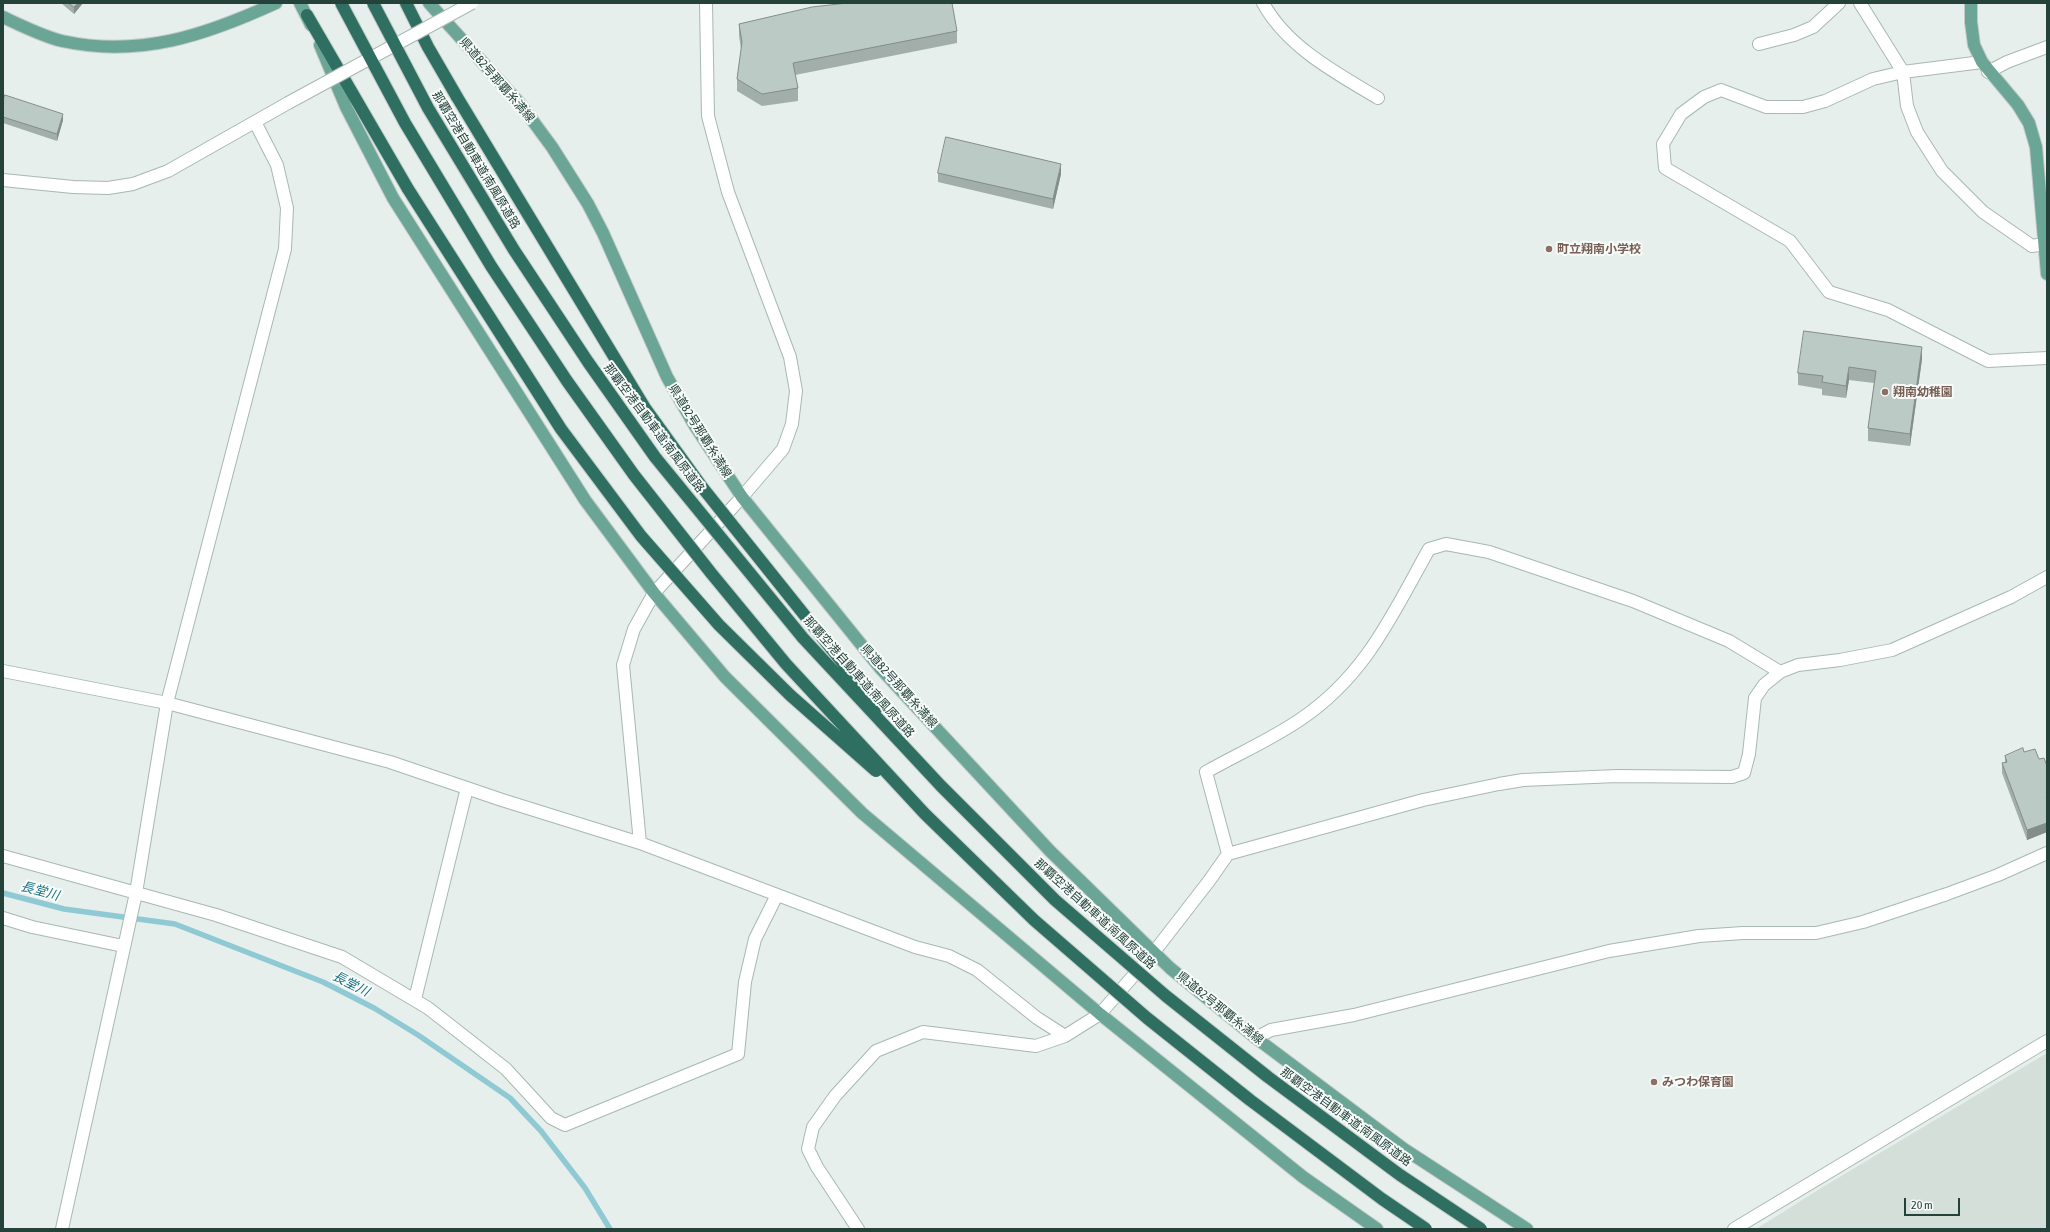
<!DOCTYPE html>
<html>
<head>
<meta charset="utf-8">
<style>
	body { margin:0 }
	#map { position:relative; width:2050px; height:1232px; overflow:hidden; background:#e6efeb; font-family:"Asap Condensed",sans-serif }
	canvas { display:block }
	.frame { position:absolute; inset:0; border:4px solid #24423a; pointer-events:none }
	.scale { position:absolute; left:1904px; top:1198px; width:56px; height:18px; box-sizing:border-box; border:2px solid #24423a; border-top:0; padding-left:5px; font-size:12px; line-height:14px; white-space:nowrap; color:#24423a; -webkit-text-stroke:3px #f7fbf9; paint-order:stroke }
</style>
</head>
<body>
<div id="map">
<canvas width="2050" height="1232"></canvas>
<div class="frame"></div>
<div class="scale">20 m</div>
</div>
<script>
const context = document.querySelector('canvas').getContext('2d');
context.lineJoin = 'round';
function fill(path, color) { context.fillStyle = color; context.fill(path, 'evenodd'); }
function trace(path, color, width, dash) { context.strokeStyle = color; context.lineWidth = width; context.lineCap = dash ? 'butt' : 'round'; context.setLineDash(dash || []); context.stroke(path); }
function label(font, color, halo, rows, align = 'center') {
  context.font = font + ' "Asap Condensed","Noto Sans JP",sans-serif'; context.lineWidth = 4; context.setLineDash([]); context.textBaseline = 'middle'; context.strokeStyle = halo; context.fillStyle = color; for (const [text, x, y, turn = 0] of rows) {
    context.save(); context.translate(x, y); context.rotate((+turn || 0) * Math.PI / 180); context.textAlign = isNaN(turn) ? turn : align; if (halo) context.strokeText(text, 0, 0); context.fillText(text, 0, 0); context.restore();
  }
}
fill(new Path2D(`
	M 2047,1053 L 2047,1229 L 1756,1229 L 1823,1187 Z`), '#d4dfda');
trace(new Path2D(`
	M 3,893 L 64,909 L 175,924 L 323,982 L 374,1008 L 418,1035 L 510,1098 L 541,1131 L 585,1188 L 610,1229`), '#8ec9d4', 5.5);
const minor = new Path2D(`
	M 1263,3 C 1287,47 1336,73 1378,98
	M 1860,3 L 1903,72 L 1907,106 L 1917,132 L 1942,171 L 1983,212 L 2032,246 L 2044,244
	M 1759,44 L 1794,35 L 1813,27 L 1839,3
	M 1982,62 L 1903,72 L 1873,79 L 1825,101 L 1803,107 L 1766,107 L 1721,90 L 1704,97 L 1681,114 L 1663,144 L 1665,168 L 1790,241 L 1829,292 L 1888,310 L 1988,361 L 2047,358
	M 1988,72 L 2007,62 L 2047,47
	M 3,180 L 73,187 L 108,188 L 133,184 L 168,171 L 288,103
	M 3,671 L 167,703 L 390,762 L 502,800 L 640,843 L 915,947 L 949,956 L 977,970 L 1037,1018 L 1065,1036
	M 640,843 L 623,665 L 634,629 L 654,593 L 742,497 L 783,449 L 792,424 L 796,391 L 790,357 L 728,192 L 708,116 L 706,3
	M 1228,854 L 1206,772 C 1236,755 1272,739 1301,719 C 1366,675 1392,615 1429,549 L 1446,544 L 1489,552 L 1633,601 L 1729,641 L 1780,672
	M 3,856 L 216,915 L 342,957 L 428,1008 L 506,1069 L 551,1118 L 565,1125 L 738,1054 L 745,982 L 755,939 L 777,895
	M 3,918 L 32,927 L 123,946
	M 415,999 L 467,788
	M 1256,1038 L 1271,1030 L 1354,1015 L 1609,951 L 1699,936 L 1743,933 L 1816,933 L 1863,922 L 1947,894 L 1998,875 L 2047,853
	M 62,1229 L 136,893 L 167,703 L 285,249 L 287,208 L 277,165 L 255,122
	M 858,1229 L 817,1167 L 808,1149 L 813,1127 L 835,1096 L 876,1051 L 923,1032 L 1036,1046 L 1065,1036 L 1100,1014 L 1154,952 L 1209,881 L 1228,854 L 1423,800 L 1499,784 L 1523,780 L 1617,776 L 1732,777 L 1744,773 L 1749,754 L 1755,698 L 1764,685 L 1780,672 L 1798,665 L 1840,660 L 1892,650 L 2011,597 L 2047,577
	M 1734,1229 L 2047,1041`);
const major = new Path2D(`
	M 300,3 L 311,25
	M 429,3 L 521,105 L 552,147 L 588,204 L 603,233 L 667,377 L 695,426 L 742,497 L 881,669 L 1050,851 L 1170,968 L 1256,1038 L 1404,1149 L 1527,1229
	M 1971,3 L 1971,22 L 1974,45 L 1982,62 L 2018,105 L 2029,123 L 2036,147 L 2047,274
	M 3,17 C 22,26 42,36 62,41 C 140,58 206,35 276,3
	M 320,45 L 346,107 L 393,198 L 585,500 L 654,593 L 725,677 L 862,813 L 1100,1014 L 1303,1177 L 1377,1229`);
const highway = new Path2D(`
	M 406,3 L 428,47 L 457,97
	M 307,15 L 408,189`);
trace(minor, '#a8b8b2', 14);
trace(major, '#c2cac8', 14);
trace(highway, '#c2cac8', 14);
trace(minor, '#fff', 12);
trace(major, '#6aa596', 12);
trace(highway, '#2f6f62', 12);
const minorBridge = new Path2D(`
	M 288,103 L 472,3`);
const highwayBridge = new Path2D(`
	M 341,3 L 405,123 L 491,266 L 567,381 L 634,475 L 711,573 L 786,664 L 925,814 L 1034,920 L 1147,1018 L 1250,1100 L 1382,1199 L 1426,1229
	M 373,3 L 428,108 L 514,250 L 588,362 L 655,457 L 803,638 L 941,786 L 1055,900 L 1166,996 L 1268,1077 L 1400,1175 L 1481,1229
	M 457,97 L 645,408 L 702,487 L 878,707
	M 408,189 L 561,429 L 641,536 L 719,625 L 790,695 L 876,771`);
trace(minorBridge, '#a8b8b2', 14, []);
trace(highwayBridge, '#c2cac8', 14, []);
trace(minorBridge, '#fff', 12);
trace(highwayBridge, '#2f6f62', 12);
fill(new Path2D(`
	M 61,3 L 83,3 L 74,14 Z
	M 739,24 L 957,31 L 957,43 L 795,75 L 798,88 L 798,101 L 762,106 L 737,91 L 737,79 L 741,49 L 739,36 Z
	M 3,101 L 63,120 L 57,141 L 3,123 Z
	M 938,173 L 1061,174 L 1053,209 L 938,182 Z
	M 1922,359 L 1910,446 L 1868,441 L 1868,428 L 1874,383 L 1849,380 L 1846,398 L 1822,395 L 1822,389 L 1798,385 L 1798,373 Z
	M 2024,752 L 2039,759 L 2047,766 L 2047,832 L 2027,840 L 2002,773 L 2002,763 L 2005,762 L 2005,756 Z`), '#a1aea9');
fill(new Path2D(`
	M 78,3 L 83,3 L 74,14 L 74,7 Z
	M 63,114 L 63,120 L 57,141 L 57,134 Z
	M 1061,164 L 1061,174 L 1053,209 L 1053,199 Z
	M 1922,347 L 1922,359 L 1910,446 L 1910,434 Z
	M 1849,367 L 1849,380 L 1846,398 L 1846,386 Z
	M 2047,823 L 2047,832 L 2027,840 L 2027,830 Z`), '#838d89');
const building = new Path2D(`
	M 69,3 L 78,3 L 74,7 Z
	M 848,3 L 952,3 L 957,31 L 793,63 L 798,88 L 762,94 L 737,79 L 742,42 L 739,24 L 812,7 Z
	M 5,95 L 63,114 L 57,134 L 3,117 L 3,101 Z
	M 946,137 L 1061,164 L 1053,199 L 938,173 Z
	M 1804,331 L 1922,347 L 1910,434 L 1868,428 L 1876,371 L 1849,367 L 1846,386 L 1822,382 L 1823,376 L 1798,373 Z
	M 2023,748 L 2024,752 L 2035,749 L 2039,759 L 2044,758 L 2047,766 L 2047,797 L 2046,797 L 2047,799 L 2047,823 L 2027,830 L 2002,763 L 2007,762 L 2005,756 Z`);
fill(building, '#bbcac4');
trace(building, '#838d89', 1);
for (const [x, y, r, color] of [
	[1549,249,4,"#8d6e63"],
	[1885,392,4,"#8d6e63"],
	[1654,1082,4,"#8d6e63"]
]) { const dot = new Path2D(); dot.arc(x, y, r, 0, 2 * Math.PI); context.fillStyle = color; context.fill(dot); trace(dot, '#f7fbf9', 1.5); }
label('12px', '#24423a', '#f7fbf9', [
	["県道82号那覇糸満線",497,80,49],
	["那覇空港自動車道;南風原道路",476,160,59],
	["那覇空港自動車道;南風原道路",654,428,53],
	["県道82号那覇糸満線",700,431,58],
	["那覇空港自動車道;南風原道路",859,677,48],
	["県道82号那覇糸満線",899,686,48],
	["那覇空港自動車道;南風原道路",1095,914,42],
	["県道82号那覇糸満線",1220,1008,39],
	["那覇空港自動車道;南風原道路",1346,1117,36]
]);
label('bold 12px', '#785e54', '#f7fbf9', [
	["町立翔南小学校",1557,249],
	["翔南幼稚園",1893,392],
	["みつわ保育園",1662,1082]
], 'left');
label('italic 13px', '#1c6f80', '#f7fbf9', [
	["長堂川",40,891,15],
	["長堂川",351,984,27]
]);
</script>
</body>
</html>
